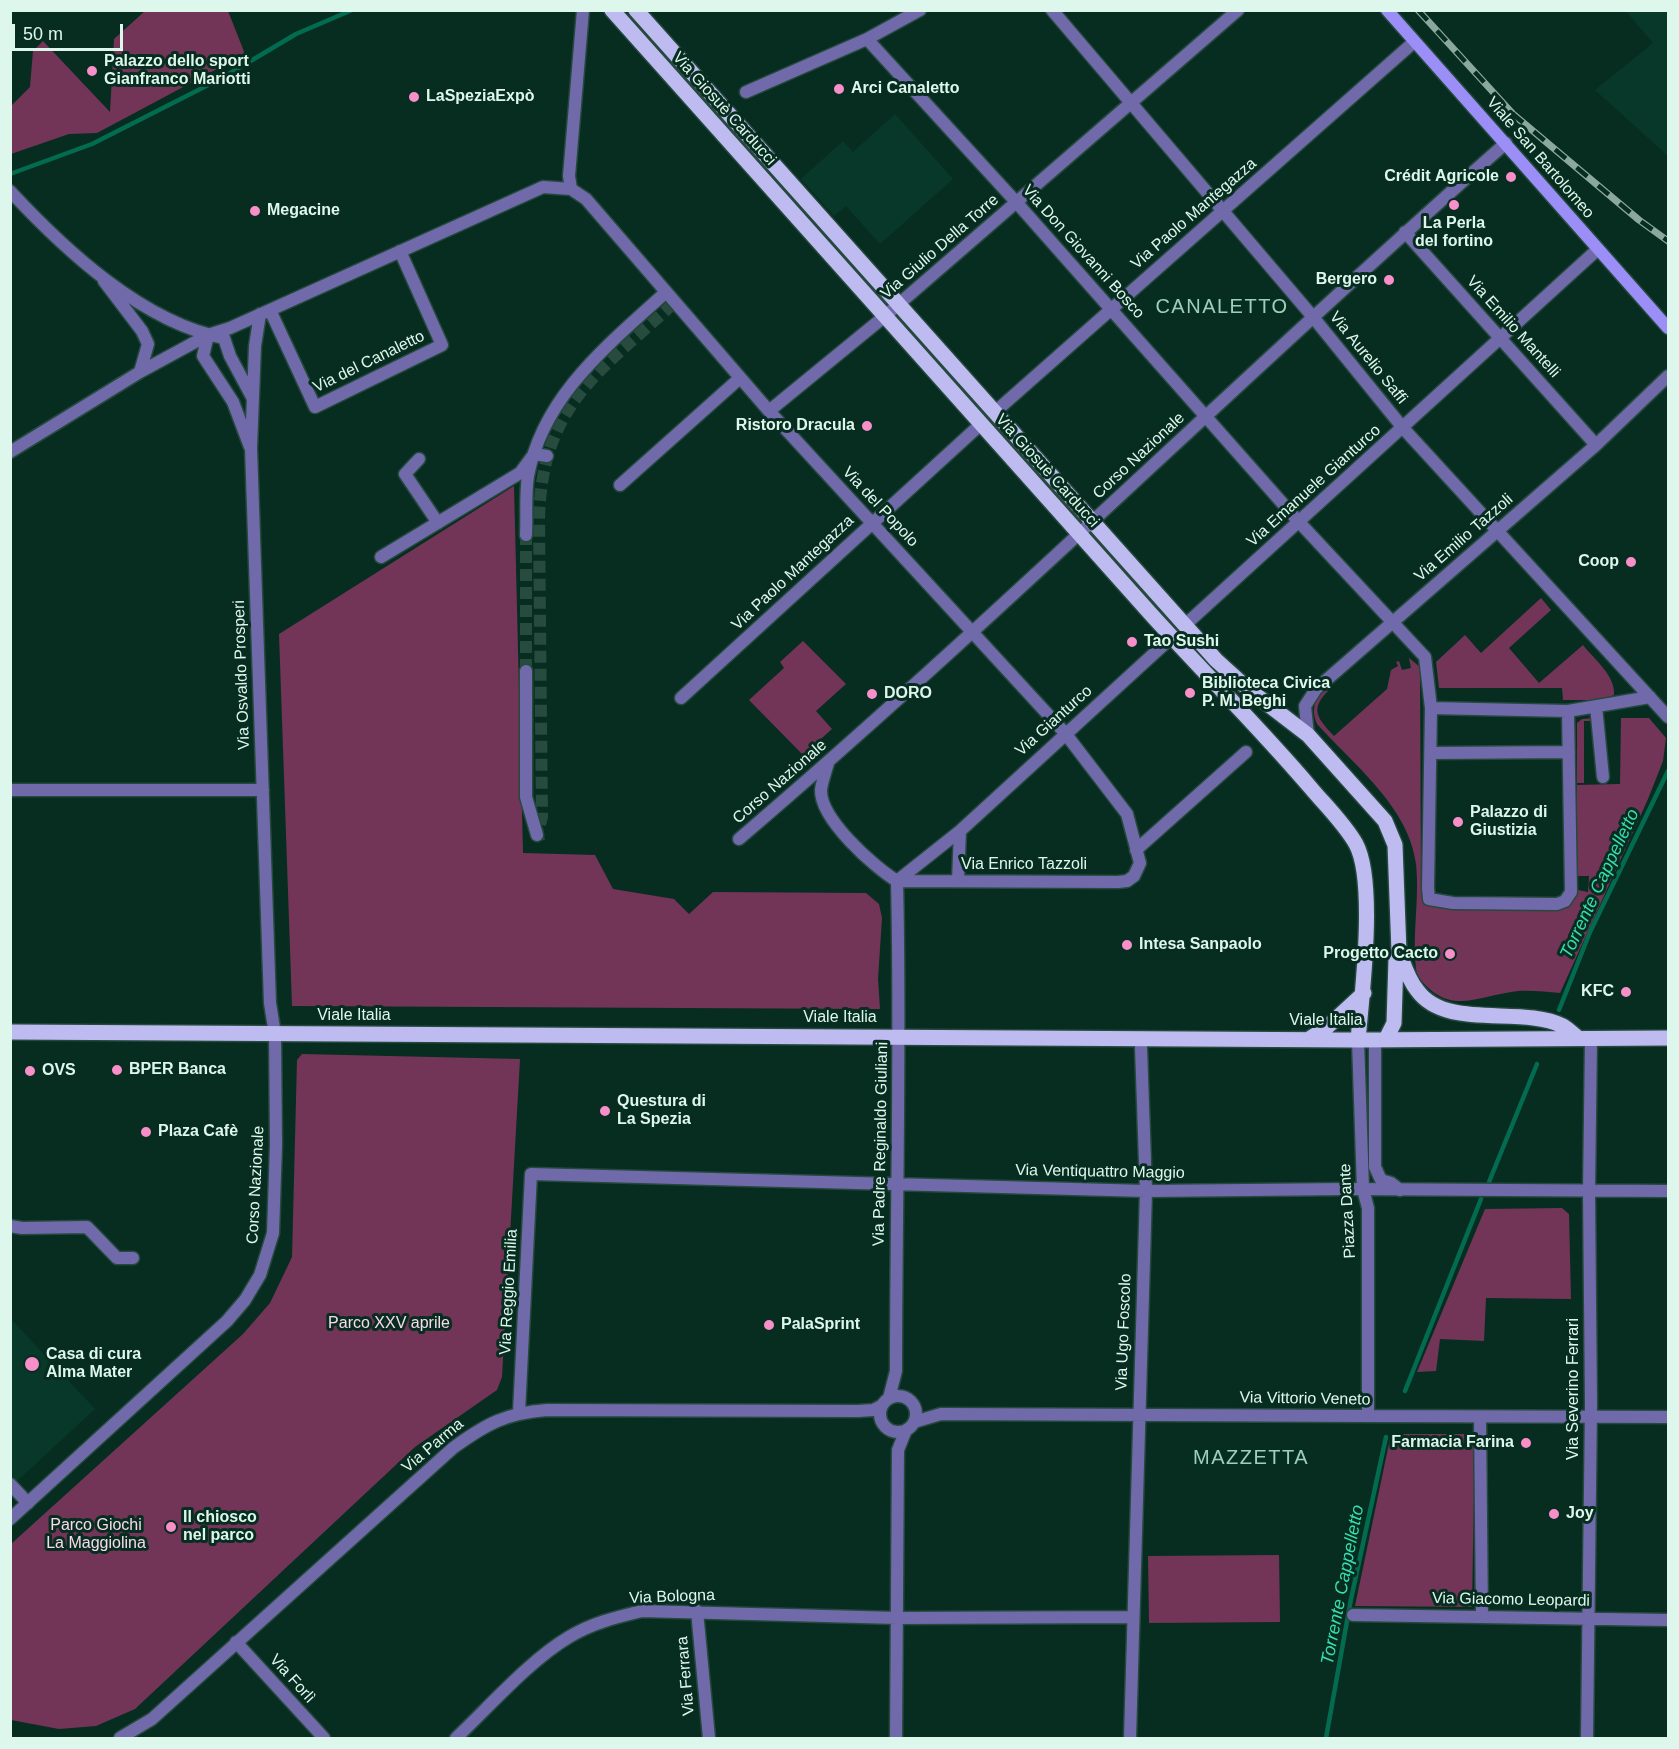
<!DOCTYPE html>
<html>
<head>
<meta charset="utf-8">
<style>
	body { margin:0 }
	#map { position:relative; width:1679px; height:1749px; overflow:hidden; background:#072d21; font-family:Arial,sans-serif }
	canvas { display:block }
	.frame { position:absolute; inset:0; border:12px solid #def7ec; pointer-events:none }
	.scale { position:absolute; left:12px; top:24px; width:111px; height:27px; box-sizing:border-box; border:3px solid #def7ec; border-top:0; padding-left:8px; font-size:18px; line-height:21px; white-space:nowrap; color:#def7ec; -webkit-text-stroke:4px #072d21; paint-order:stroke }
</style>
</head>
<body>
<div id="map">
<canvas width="1679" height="1749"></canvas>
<div class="frame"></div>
<div class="scale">50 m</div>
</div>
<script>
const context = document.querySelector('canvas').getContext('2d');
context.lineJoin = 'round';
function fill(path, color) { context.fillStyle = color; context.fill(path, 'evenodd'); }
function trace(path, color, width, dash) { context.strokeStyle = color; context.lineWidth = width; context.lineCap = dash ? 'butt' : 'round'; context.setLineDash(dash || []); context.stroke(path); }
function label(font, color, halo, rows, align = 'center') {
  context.font = font + ' Arial,sans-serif'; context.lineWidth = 6; context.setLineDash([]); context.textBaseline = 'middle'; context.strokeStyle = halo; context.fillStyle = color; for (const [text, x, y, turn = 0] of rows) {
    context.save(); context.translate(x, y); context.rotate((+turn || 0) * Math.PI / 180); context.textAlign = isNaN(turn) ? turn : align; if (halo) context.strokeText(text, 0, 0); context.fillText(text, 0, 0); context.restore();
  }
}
fill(new Path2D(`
	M 1626,11 L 1668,11 L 1668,156 L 1595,90 L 1653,43 Z
	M 895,114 L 953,179 L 880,244 L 846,206 L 834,216 L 801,179 L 843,141 L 853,152 Z
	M 11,1319 L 95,1409 L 17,1481 L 10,1474 Z`), '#083829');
fill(new Path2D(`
	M 145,11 L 228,11 L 245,54 L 97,133 L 69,134 L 11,154 L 11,106 L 30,87 L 33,51 L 43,41 L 110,112 L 114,39 Z
	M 514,486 L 523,853 L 595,855 L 613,889 L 674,899 L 689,914 L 713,892 L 866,893 L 879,904 L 882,918 L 878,979 L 880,1009 L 292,1006 L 279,634 Z
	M 1541,598 L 1551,610 L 1509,648 L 1539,683 L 1583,645 C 1594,659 1616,676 1614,695 L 1601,700 L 1563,700 L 1562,688 L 1439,688 L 1436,662 L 1465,635 L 1481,653 Z
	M 803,641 L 846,684 L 816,711 L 832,729 L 803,755 L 749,700 L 784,668 L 780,662 Z
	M 1409,658 L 1420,667 L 1421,890 L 1426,903 L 1439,908 L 1568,907 L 1578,890 L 1588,892 L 1589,876 L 1577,876 L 1577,785 L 1620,784 L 1621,718 L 1649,718 L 1666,738 L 1663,761 L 1648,799 L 1560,993 C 1547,992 1531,990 1518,991 C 1475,996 1449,1018 1417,975 C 1411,938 1420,901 1416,864 C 1409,807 1353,764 1317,724 C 1309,705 1318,696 1331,683 L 1333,686 C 1311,707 1313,714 1334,736 L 1387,689 L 1391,670 L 1398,666 L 1396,662 L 1399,661 L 1402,670 L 1411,668 Z
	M 1596,718 L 1596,721 L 1584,721 L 1584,783 L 1577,783 L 1577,723 L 1582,719 Z
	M 302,1054 L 520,1059 L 502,1377 L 497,1390 L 415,1447 L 135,1709 L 96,1726 L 59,1729 L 11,1720 L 11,1544 L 243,1334 L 270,1303 L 292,1257 L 297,1060 Z
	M 1562,1208 L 1569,1214 L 1571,1299 L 1486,1298 L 1484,1341 L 1440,1339 L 1436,1371 L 1417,1372 L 1485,1209 Z
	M 1391,1434 L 1475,1434 L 1472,1607 L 1355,1606 Z
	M 1279,1555 L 1280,1622 L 1149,1623 L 1148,1556 Z`), '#723557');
trace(new Path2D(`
	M 10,174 L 92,144 L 222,78 L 296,34 L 352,10
	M 1559,1010 L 1590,932 L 1668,771
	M 1489,1182 L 1537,1064
	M 1405,1391 L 1481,1199
	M 1326,1738 L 1351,1599 L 1386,1437`), '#036c50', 4.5);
trace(new Path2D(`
	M 526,671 L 526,535
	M 544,834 L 537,835 L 542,817 L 539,521 C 541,406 597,374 674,303`), '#274b3f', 12, [12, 6]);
const minor = new Path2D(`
	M 1052,10 L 1313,317 L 1403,428 L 1668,717
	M 867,39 L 1017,203 L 1299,522 L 1425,657 L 1431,708 L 1568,711 L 1650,697
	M 746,92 L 867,39 L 920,10
	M 571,189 L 586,199 L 769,411 L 1065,733 L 1127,814 L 1140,863 L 1134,876 L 1127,881 L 1118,882 L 897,881
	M 571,189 L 569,176 L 583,10
	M 10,191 C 65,250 143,323 224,338 L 230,356 L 252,397
	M 1405,232 L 1596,445
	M 104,281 L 142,331 L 148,344 L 140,372
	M 270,310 L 315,407 L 442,345 L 400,251
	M 260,314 L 255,346 L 251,448 L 270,1003 L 275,1034
	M 208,335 L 203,356 L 233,402 L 250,447
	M 769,411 L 885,316 L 1238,10
	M 996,411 L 1414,42
	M 10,452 L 140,372 L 208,335 L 230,328 L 543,187 L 571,189
	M 419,459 L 405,474 L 438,523
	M 620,485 L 740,378
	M 526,535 C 527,516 525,495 528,476 C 543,396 608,345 665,293
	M 381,557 L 520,473 L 534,454 L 547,456
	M 1185,625 L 1598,249
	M 526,671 L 526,797 L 537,835
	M 681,698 L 981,424
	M 1596,706 L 1603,777
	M 1431,708 L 1428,888 L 1429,899 L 1453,903 L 1557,904 L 1565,901 L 1571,892 L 1568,711
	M 1308,735 L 1305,706 L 1316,689 L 1596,445 L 1668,376
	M 1431,753 L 1569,752
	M 828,763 C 826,771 822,781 821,790 C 820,819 874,867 897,881
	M 10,790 L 263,790
	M 739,839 C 1001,615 1247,371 1506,143
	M 1136,850 L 1246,752
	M 897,881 L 960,831 L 1171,638
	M 958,881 L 960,831
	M 10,1226 L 22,1228 L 87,1227 L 117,1258 L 133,1258
	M880 1414a18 18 0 1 1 36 0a18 18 0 1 1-36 0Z
	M 889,1398 L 896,1371 C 896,1208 901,1044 897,881
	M 519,1412 L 531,1174 L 1146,1191 L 1347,1189 L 1668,1191
	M 1480,1417 L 1482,1616
	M 914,1422 L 941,1414 L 1368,1416
	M 10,1484 L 28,1503
	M 697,1611 L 709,1738
	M 1353,1615 L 1668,1620
	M 236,1642 L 324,1738
	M 120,1738 L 152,1719 L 453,1448 C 486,1424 506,1413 547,1410 L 858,1411 L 873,1410 L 881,1406
	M 456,1738 C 489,1707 530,1660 569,1637 C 592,1623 617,1617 642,1611 L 897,1618 L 1133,1617
	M 896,1738 L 898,1450 L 906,1430
	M 1130,1738 L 1146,1191 L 1141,1047
	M 1587,1738 L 1591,1405 L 1589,1192 L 1591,1039`);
const tertiary = new Path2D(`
	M 1358,1040 L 1363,1189 L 1368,1208 L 1368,1416 L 1668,1417
	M 1375,1040 L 1375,1167 L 1381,1180 L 1391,1183 L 1400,1190
	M 10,1519 L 227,1321 L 245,1300 L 260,1275 L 273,1233 L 276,1145 L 275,1034`);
const secondary = new Path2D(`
	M 1387,10 L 1668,328`);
const primary = new Path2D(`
	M 612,10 C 791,211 970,411 1149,612 C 1202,671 1259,727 1310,787 C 1325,805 1344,823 1356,844 C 1376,881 1362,995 1358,1040
	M 636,10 L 1216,660 L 1248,689 L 1308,735 L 1385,821 L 1395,845 L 1399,952 L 1396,959 L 1394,1023 L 1386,1039
	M 1399,952 C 1404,965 1408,979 1417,990 C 1446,1031 1521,1005 1563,1026 C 1568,1029 1573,1034 1578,1038
	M 10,1032 L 1358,1040 L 1668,1038
	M 1309,1039 L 1326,1028 L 1364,993`);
trace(minor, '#25493d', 15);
trace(tertiary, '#25493d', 15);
trace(secondary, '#25493d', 15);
trace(primary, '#25493d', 18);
trace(minor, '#706aaa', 12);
trace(tertiary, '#706aaa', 12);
trace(secondary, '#9b8ff7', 12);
trace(primary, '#bebbf0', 15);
const rail = new Path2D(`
	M 1418,10 L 1514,115 L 1639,220 L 1668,241`);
trace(rail, '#8aa89d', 7);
trace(rail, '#072d21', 4.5, [14]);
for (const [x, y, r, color] of [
	[92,71,6,"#f98fc9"],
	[839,89,6,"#f98fc9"],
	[414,97,6,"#f98fc9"],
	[1511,177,6,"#f98fc9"],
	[1454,205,6,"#f98fc9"],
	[255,211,6,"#f98fc9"],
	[1389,280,6,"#f98fc9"],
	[867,426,6,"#f98fc9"],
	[1631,562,6,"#f98fc9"],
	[1132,642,6,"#f98fc9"],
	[1190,693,6,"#f98fc9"],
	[872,694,6,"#f98fc9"],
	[1458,822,6,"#f98fc9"],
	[1127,945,6,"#f98fc9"],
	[1450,954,6,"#f98fc9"],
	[1626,992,6,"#f98fc9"],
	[117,1070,6,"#f98fc9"],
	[30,1071,6,"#f98fc9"],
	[605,1111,6,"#f98fc9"],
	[146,1132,6,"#f98fc9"],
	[769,1325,6,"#f98fc9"],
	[32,1364,8,"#f98fc9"],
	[1526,1443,6,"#f98fc9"],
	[1554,1514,6,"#f98fc9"],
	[171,1527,6,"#f98fc9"]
]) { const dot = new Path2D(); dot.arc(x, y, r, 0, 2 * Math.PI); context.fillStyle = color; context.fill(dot); trace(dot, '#072d21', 2); }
label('bold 16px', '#def7ec', '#072d21', [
	["Palazzo dello sport",104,62],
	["Gianfranco Mariotti",104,80],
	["Arci Canaletto",851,89],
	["LaSpeziaExpò",426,97],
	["Crédit Agricole",1499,177,"right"],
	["Megacine",267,211],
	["La Perla",1454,224,"center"],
	["del fortino",1454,242,"center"],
	["Bergero",1377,280,"right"],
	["Ristoro Dracula",855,426,"right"],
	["Coop",1619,562,"right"],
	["Tao Sushi",1144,642],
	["Biblioteca Civica",1202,684],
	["P. M. Beghi",1202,702],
	["DORO",884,694],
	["Palazzo di",1470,813],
	["Giustizia",1470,831],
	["Intesa Sanpaolo",1139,945],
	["Progetto Cacto",1438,954,"right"],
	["KFC",1614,992,"right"],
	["BPER Banca",129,1070],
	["OVS",42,1071],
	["Questura di",617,1102],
	["La Spezia",617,1120],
	["Plaza Cafè",158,1132],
	["PalaSprint",781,1325],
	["Casa di cura",46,1355],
	["Alma Mater",46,1373],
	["Farmacia Farina",1514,1443,"right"],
	["Joy",1566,1514],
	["Il chiosco",183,1518],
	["nel parco",183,1536]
], 'left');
label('16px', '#def7ec', '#072d21', [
	["Via Giosuè Carducci",724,109,48],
	["Viale San Bartolomeo",1540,158,49],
	["Via Paolo Mantegazza",1194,214,-41],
	["Via Giulio Della Torre",940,247,-41],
	["Via Don Giovanni Bosco",1083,252,48],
	["Via Emilio Mantelli",1513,327,48],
	["Via Aurelio Saffi",1368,358,51],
	["Via del Canaletto",369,362,-26],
	["Corso Nazionale",1139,456,-43],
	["Via Giosuè Carducci",1047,471,48],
	["Via Emanuele Gianturco",1314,486,-42],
	["Via del Popolo",880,507,47],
	["Via Emilio Tazzoli",1464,538,-41],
	["Via Paolo Mantegazza",793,573,-43],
	["Via Osvaldo Prosperi",242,675,-92],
	["Via Gianturco",1054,721,-42],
	["Corso Nazionale",780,782,-41],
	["Via Enrico Tazzoli",1024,865],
	["Viale Italia",354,1016],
	["Viale Italia",840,1018],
	["Viale Italia",1326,1021],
	["Via Padre Reginaldo Giuliani",881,1144,-89],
	["Via Ventiquattro Maggio",1100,1172,1],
	["Corso Nazionale",256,1185,-87],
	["Piazza Dante",1348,1211,-93],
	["Via Reggio Emilia",509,1292,-87],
	["Via Ugo Foscolo",1124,1332,-88],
	["Via Severino Ferrari",1574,1389,-90],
	["Via Vittorio Veneto",1305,1399,1],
	["Via Parma",433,1446,-40],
	["Via Bologna",672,1597,-2],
	["Via Giacomo Leopardi",1511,1600,1],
	["Via Ferrara",686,1676,-95],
	["Via Forlì",292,1679,48]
]);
label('16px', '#f8dae9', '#072d21', [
	["Parco XXV aprile",389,1324],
	["Parco Giochi",96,1526],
	["La Maggiolina",96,1544]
]);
label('italic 18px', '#37ddab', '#072d21', [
	["Torrente Cappelletto",1600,884,-65],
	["Torrente Cappelletto",1343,1585,-79]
]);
context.letterSpacing = '1.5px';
label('20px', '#9dd0bb', '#072d21', [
	["CANALETTO",1222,307],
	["MAZZETTA",1251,1458]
]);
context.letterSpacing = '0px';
</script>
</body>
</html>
